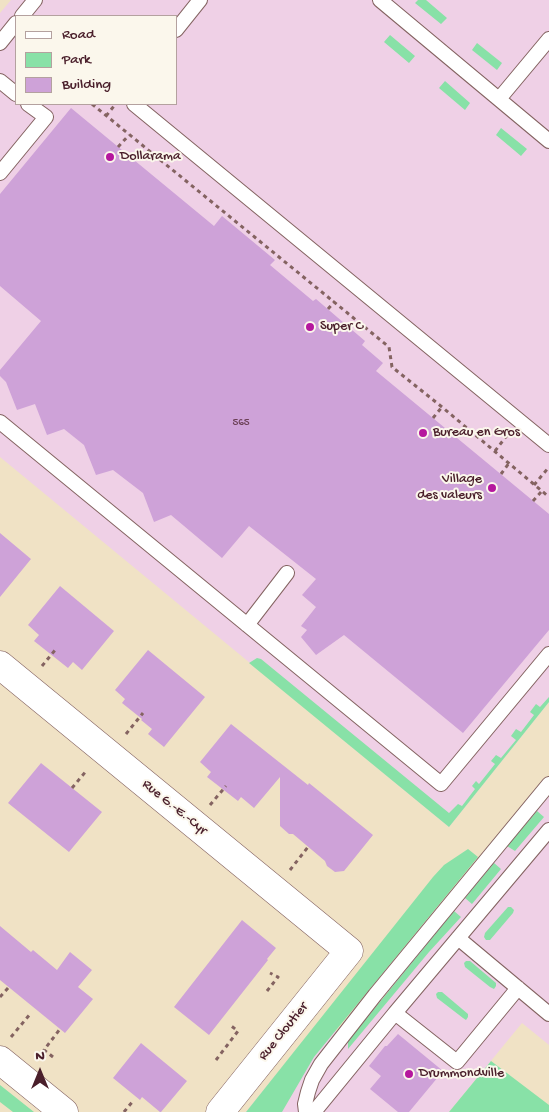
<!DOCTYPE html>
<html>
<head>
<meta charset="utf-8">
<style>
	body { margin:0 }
	#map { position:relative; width:549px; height:1112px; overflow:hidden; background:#f0e2c5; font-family:"Gochi Hand",sans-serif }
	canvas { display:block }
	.legend { position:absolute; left:15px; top:15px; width:162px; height:90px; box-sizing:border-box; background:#fbf7ec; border:1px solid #b4a19f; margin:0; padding:6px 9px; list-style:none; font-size:15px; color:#4a1f2b }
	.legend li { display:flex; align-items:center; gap:10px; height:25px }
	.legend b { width:25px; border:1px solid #b4a19f }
	.north { position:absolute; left:15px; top:1047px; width:50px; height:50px; -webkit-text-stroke:4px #fbf7ec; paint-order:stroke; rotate:0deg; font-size:14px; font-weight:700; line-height:20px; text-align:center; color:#4a1f2b }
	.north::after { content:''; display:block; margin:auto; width:18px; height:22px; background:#4a1f2b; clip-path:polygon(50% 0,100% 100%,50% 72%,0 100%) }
</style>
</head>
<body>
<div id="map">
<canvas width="549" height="1112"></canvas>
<ul class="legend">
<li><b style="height:6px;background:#fff"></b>Road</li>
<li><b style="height:14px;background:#88e1a7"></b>Park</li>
<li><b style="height:14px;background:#cea2d8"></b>Building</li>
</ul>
<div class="north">N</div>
</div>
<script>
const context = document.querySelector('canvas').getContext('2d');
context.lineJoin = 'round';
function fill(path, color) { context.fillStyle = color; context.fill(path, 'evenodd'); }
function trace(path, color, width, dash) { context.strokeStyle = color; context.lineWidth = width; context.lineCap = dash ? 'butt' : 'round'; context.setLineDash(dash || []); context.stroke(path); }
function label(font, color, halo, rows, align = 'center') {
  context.font = font + ' "Gochi Hand",sans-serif'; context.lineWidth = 4; context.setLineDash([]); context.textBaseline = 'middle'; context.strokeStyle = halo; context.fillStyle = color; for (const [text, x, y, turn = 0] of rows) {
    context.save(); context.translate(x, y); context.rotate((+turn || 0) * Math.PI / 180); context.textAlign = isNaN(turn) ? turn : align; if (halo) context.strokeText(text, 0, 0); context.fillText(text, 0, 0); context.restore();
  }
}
fill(new Path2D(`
	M 11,0 L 549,0 L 549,702 L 449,827 L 0,457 L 0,13 ZM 16,16 L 176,16 L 176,104 L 16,104 Z
	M 549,796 L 549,1045 L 522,1023 L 449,1112 L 246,1112 L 321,1019 L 349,1041 L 415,958 Z`), '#efd0e6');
fill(new Path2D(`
	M 418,0 L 426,0 L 447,18 L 441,24 L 415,3 Z
	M 390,35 L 415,56 L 409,63 L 384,42 Z
	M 477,43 L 502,63 L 497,70 L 472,50 Z
	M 445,81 L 470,103 L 465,110 L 439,88 Z
	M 501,128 L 527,149 L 521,156 L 496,135 Z
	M 257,658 L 261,659 L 449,813 L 458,804 L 462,806 L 475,789 L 472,786 L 476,781 L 479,784 L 495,764 L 491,761 L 496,755 L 501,758 L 516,740 L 511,736 L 516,729 L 521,732 L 534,715 L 530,712 L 536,704 L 540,707 L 549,697 L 549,702 L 449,827 L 249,663 Z
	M 537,811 L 544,817 L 515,851 L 507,846 Z
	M 468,849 L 478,857 L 314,1057 L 282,1112 L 246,1112 L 433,877 L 444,865 Z
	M 494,863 L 501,869 L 472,904 L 465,898 Z
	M 508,907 L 511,907 L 514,910 L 513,913 L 490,940 L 486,940 L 484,937 L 485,933 Z
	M 454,911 L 461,917 L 429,952 L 348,1049 L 348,1041 Z
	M 466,961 L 470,961 L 496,983 L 496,986 L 494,989 L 490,987 L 465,967 L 464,963 Z
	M 438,992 L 442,992 L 468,1014 L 468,1017 L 466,1020 L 463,1018 L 437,998 L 436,994 Z
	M 491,1061 L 549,1105 L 549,1112 L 449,1112 Z
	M 0,1085 L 34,1112 L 13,1112 L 0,1102 Z`), '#88e1a7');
fill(new Path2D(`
	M 71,108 L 214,226 L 222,216 L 275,260 L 270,265 L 313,301 L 316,299 L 365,341 L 362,345 L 383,363 L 376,371 L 549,514 L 549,630 L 463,733 L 344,635 L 316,655 L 301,637 L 307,630 L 301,626 L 316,607 L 302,595 L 316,579 L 249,526 L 222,558 L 171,515 L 154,522 L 143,493 L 113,470 L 96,475 L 84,445 L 64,429 L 47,435 L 35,404 L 17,410 L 6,382 L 0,376 L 0,370 L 41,321 L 0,286 L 0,194 Z
	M 0,533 L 31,559 L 0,597 Z
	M 60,586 L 114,631 L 82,670 L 73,662 L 68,668 L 34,641 L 39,635 L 28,625 Z
	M 148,650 L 205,697 L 164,747 L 148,734 L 152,729 L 141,720 L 142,719 L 122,703 L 125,699 L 115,690 Z
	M 231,724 L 308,785 L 309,783 L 373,835 L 344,871 L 335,872 L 327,866 L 325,861 L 293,834 L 289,834 L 280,826 L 280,777 L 254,808 L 241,797 L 238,801 L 207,777 L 211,772 L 200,762 Z
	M 41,763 L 102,812 L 69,852 L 8,803 Z
	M 242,920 L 276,948 L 267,959 L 268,960 L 209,1035 L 174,1007 Z
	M 0,926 L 31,952 L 33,950 L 57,970 L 70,952 L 92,970 L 78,987 L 93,999 L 65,1033 L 0,980 Z
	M 398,1034 L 443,1071 L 409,1112 L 398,1112 L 370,1089 L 381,1076 L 369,1066 L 385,1046 L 387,1046 Z
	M 141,1043 L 187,1081 L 161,1112 L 160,1112 L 142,1097 L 140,1100 L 113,1078 Z`), '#cea2d8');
const service = new Path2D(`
	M 380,0 L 549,141
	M 22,16 L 35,0
	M 176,30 L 200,0
	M 0,43 L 16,23
	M 0,81 L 16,94
	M 499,99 L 549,39
	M 134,104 L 549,445
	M 0,173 L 46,117 L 28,104
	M 0,422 L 441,784 L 549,654
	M 247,625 L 287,573
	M 458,938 L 549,1014
	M 518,988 L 457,1062 L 395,1013 L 549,830
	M 306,1112 L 305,1104 L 308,1092 L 312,1080 L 321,1064 L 375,995 L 549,784
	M 314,1112 L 395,1013`);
const minor = new Path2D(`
	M 0,665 L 349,951 L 220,1112
	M 0,1060 L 64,1112`);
trace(service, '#846361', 16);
trace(minor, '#846361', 29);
trace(new Path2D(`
	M 92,104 L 389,347 L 392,367 L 442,407 L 549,497
	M 106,116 L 114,106
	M 118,147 L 129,135
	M 328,309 L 335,301
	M 433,418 L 442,407
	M 495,451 L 508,434
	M 501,474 L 509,463
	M 534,485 L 549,467
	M 533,501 L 542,491
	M 42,666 L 56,649
	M 126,734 L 143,713
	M 72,788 L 87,770
	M 210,805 L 226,786
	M 290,870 L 308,847
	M 267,991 L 278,977 L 270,973
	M 0,997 L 9,987
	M 11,1037 L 31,1013
	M 53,1057 L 44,1050 L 60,1029
	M 216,1060 L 238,1031 L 230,1025
	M 124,1112 L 133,1101`), '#846361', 3, [4, 4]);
trace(service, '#fff', 14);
trace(minor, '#fff', 28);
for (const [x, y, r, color] of [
	[110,157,5,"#b5179e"],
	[310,327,5,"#b5179e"],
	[423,433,5,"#b5179e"],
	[492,488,5,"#b5179e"],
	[409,1074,5,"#b5179e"]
]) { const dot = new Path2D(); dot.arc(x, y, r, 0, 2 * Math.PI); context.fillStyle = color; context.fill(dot); trace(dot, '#fbf7ec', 2); }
label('11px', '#6b4056', null, [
	["565",241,423]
]);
label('14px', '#4a1f2b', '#fbf7ec', [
	["Dollarama",120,157],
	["Super C",320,327],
	["Bureau en Gros",433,433],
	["Village",482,480,"right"],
	["des valeurs",482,496,"right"],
	["Drummondville",419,1074]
], 'left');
label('14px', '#4a1f2b', '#fbf7ec', [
	["Rue G.-E.-Cyr",174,808,39],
	["Rue Cloutier",284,1032,-51]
]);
</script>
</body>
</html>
